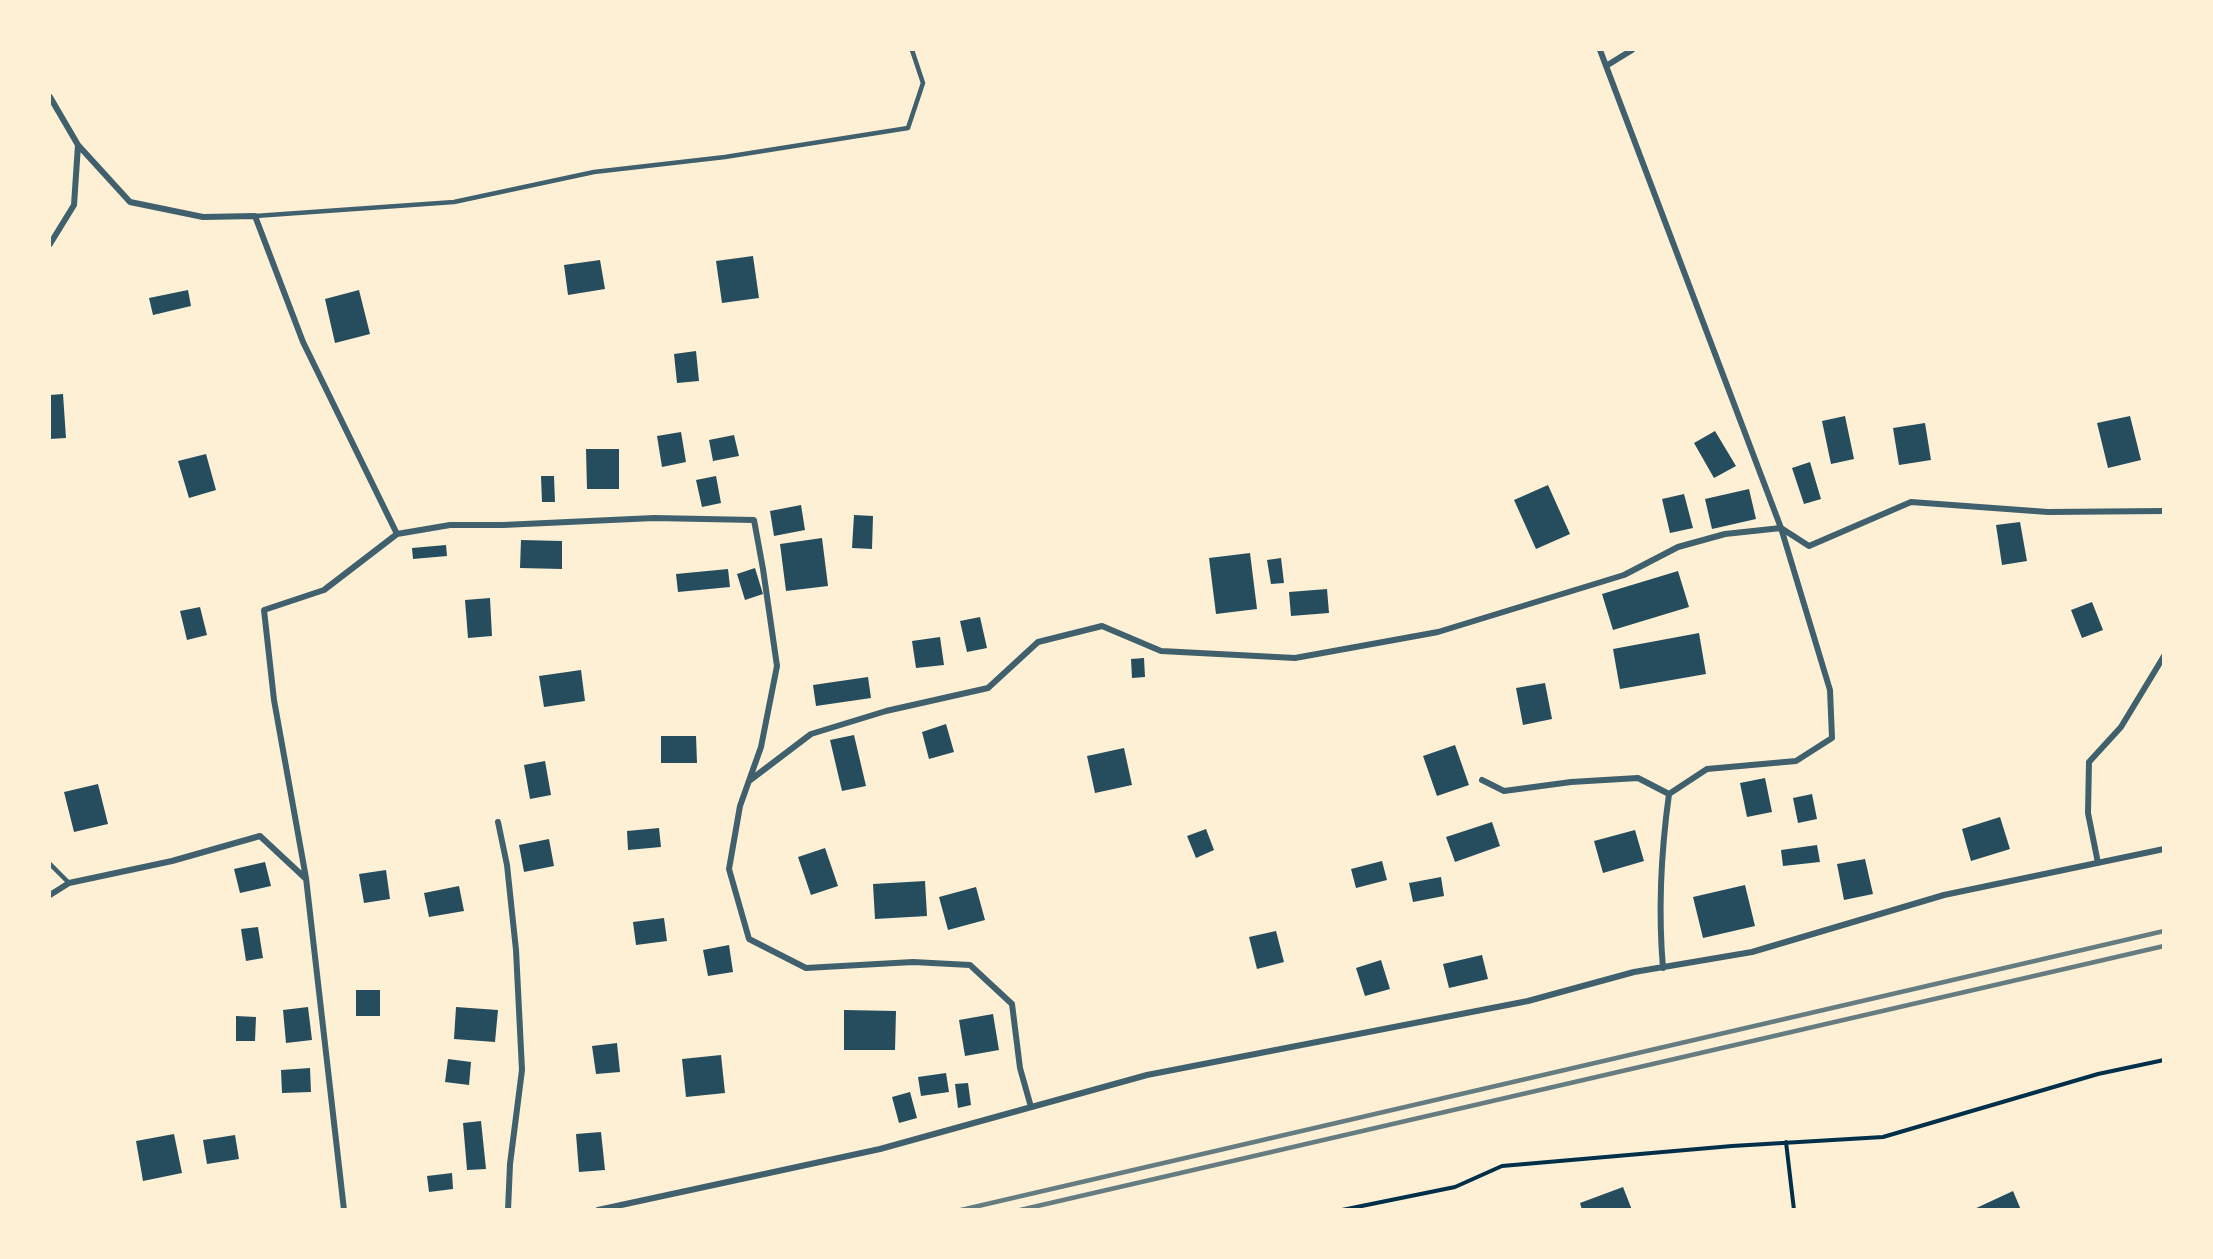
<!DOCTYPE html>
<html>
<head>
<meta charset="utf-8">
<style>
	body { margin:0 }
	#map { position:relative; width:2213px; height:1259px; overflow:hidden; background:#fdf0d5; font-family:"PT Serif",serif }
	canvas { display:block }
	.frame { position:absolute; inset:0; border:51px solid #fdf0d5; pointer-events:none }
</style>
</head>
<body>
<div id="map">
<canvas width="2213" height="1259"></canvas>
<div class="frame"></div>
</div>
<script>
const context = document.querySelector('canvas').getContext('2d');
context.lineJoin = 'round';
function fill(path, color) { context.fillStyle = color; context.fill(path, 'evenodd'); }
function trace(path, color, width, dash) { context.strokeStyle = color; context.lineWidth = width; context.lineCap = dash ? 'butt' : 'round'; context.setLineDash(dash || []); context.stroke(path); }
fill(new Path2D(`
	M 753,256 L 759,298 L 722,303 L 716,261 Z
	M 600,260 L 605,289 L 568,295 L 564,265 Z
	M 188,290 L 191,306 L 153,315 L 149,298 Z
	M 359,290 L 370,334 L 335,343 L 325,299 Z
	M 696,351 L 699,381 L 677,383 L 674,354 Z
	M 63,394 L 66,438 L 50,439 L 50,395 Z
	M 1845,416 L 1854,459 L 1831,464 L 1822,421 Z
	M 2130,416 L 2141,460 L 2108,468 L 2097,423 Z
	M 1925,423 L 1931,460 L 1899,465 L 1893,428 Z
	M 1715,431 L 1736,466 L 1714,478 L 1694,443 Z
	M 681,432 L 686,462 L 662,467 L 657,436 Z
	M 734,435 L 739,456 L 713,461 L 709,440 Z
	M 586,449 L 619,449 L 619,489 L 587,489 Z
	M 206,454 L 216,490 L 189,498 L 178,461 Z
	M 1810,462 L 1821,499 L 1804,504 L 1792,468 Z
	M 541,476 L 554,476 L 555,502 L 542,502 Z
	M 716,476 L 721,503 L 702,507 L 696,480 Z
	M 1548,485 L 1570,534 L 1536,549 L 1514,500 Z
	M 1749,489 L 1756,519 L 1712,529 L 1705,499 Z
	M 1684,494 L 1693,528 L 1670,533 L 1662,499 Z
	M 801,505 L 805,530 L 774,536 L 770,511 Z
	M 854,515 L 873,516 L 872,549 L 852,548 Z
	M 2020,522 L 2027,561 L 2002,565 L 1996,525 Z
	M 822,538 L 828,586 L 786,591 L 780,544 Z
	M 521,540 L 562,541 L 562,569 L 520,568 Z
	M 446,545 L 447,556 L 413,559 L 412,548 Z
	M 1250,553 L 1257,609 L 1216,614 L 1209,558 Z
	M 1281,558 L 1284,583 L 1271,584 L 1267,560 Z
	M 755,568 L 763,594 L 745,600 L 737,574 Z
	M 728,569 L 730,587 L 678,592 L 676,574 Z
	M 1678,571 L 1689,607 L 1613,630 L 1602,594 Z
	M 1327,589 L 1329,613 L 1291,616 L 1289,592 Z
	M 490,598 L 492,636 L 468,638 L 465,600 Z
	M 2092,602 L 2103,630 L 2082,638 L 2071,610 Z
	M 200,607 L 207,635 L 187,640 L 180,611 Z
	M 980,617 L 987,648 L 967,652 L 960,621 Z
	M 1699,633 L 1706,674 L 1620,689 L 1613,649 Z
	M 940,637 L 944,665 L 916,668 L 912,641 Z
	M 1144,658 L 1145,677 L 1132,678 L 1131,659 Z
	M 581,670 L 585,701 L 544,707 L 539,676 Z
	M 868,677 L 871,698 L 816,706 L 813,685 Z
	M 1545,683 L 1552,719 L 1523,725 L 1516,688 Z
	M 946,724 L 954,752 L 929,759 L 922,732 Z
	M 854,735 L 866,786 L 842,791 L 830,740 Z
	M 661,736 L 696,736 L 697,763 L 661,763 Z
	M 1455,745 L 1469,785 L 1437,796 L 1423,756 Z
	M 1124,748 L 1132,785 L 1095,793 L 1087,756 Z
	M 545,761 L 551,795 L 530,799 L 524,765 Z
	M 1765,778 L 1772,812 L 1747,817 L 1740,783 Z
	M 98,784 L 108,824 L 74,832 L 64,792 Z
	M 1812,794 L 1817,819 L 1798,823 L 1793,798 Z
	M 2000,817 L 2010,849 L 1971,861 L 1962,829 Z
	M 1492,822 L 1500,846 L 1455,862 L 1446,837 Z
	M 659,828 L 661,847 L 628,850 L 627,831 Z
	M 1206,829 L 1214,850 L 1196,858 L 1187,836 Z
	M 1635,830 L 1644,861 L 1603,873 L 1594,841 Z
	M 549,839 L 554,866 L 524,872 L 519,845 Z
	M 1817,845 L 1820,862 L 1783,866 L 1781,850 Z
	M 825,848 L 838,886 L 811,895 L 798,857 Z
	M 1865,859 L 1873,894 L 1844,900 L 1837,864 Z
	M 1382,861 L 1387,880 L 1356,888 L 1351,869 Z
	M 265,862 L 271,886 L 240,893 L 234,869 Z
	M 386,870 L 390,899 L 364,903 L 359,874 Z
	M 1441,877 L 1444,896 L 1413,902 L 1409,883 Z
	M 925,881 L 927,916 L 875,919 L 873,884 Z
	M 1745,885 L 1755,926 L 1703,938 L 1693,897 Z
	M 459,886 L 464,911 L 429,917 L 424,893 Z
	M 976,887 L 985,920 L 948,930 L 939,897 Z
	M 664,918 L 667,941 L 636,945 L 633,922 Z
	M 258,927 L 263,958 L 246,961 L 241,929 Z
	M 1276,931 L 1284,962 L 1257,969 L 1249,937 Z
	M 729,945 L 733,972 L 708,976 L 703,950 Z
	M 1482,955 L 1488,979 L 1449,988 L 1443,964 Z
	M 1381,960 L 1390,989 L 1365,996 L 1356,968 Z
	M 356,990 L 380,990 L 380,1016 L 356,1016 Z
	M 308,1007 L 312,1040 L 286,1043 L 283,1010 Z
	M 456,1007 L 498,1010 L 495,1042 L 454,1039 Z
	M 844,1010 L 896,1011 L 895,1050 L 844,1050 Z
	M 993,1014 L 999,1050 L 965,1056 L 959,1020 Z
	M 236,1016 L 256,1017 L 255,1041 L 236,1041 Z
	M 617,1043 L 620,1072 L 596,1074 L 592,1046 Z
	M 721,1055 L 725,1093 L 686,1097 L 682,1059 Z
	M 448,1059 L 471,1062 L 469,1085 L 445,1082 Z
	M 310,1068 L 311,1092 L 282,1093 L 281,1070 Z
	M 946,1073 L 949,1092 L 921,1096 L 918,1077 Z
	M 968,1083 L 971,1105 L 958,1108 L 955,1084 Z
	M 910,1092 L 917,1118 L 899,1123 L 892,1097 Z
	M 481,1121 L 486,1169 L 467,1170 L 463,1123 Z
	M 601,1132 L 605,1170 L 579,1172 L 576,1134 Z
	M 174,1134 L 182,1173 L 143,1181 L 136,1141 Z
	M 235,1135 L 239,1159 L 207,1164 L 203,1140 Z
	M 452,1173 L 453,1189 L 429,1192 L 427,1176 Z
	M 1623,1187 L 1632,1210 L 1582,1210 L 1580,1203 Z
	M 2013,1191 L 2021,1210 L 1972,1210 Z`), '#264d5e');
trace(new Path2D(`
	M 1786,1142 L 1794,1210
	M 1342,1210 L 1455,1187 L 1502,1166 L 1732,1146 L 1883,1137 L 2098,1074 L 2164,1060`), '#003049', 4);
trace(new Path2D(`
	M 255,216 L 454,202 L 594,172 L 725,157 L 908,128 L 923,83 L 912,50
	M 50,864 L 69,883`), '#3f606c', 4.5);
trace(new Path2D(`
	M 1600,50 L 1781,528 L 1830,690 L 1832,738 L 1796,761 L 1707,769 L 1669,794 C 1661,852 1658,910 1663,968
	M 1606,66 L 1632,50
	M 50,97 L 78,145 L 74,205 L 50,244
	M 78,145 L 130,202 L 203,217 L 255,216 L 303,342 L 397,534 L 450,525 L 503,525 L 654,518 L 754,520 L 763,569 L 777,666 L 761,747 L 740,806 L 729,869 L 749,939 L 806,968 L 913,962 L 970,965 L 1012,1004 L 1020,1068 L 1031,1107
	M 1482,780 L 1504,791 L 1571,782 L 1638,778 L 1669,794
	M 749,781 L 811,734 L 886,711 L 988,688 L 1038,642 L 1102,626 L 1161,651 L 1295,658 L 1438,632 L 1624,575 L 1678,547 L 1725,534 L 1781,528 L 1809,546 L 1911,502 L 2048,512 L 2164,511
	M 498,822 L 507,865 L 516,950 L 522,1070 L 510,1164 L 508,1210
	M 2098,863 L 2088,813 L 2089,762 L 2121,727 L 2164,656
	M 50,895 L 69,883 L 172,861 L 260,836 L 305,878
	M 344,1210 L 306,878 L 274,700 L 264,610 L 324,590 L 397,534
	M 598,1210 L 880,1149 L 1147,1075 L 1528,1001 L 1634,972 L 1752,952 L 1944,895 L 2164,849`), '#3f606c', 6);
trace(new Path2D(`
	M 961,1210 L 2164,931
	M 1020,1210 L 2164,946`), '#657d81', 4.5);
</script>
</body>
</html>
